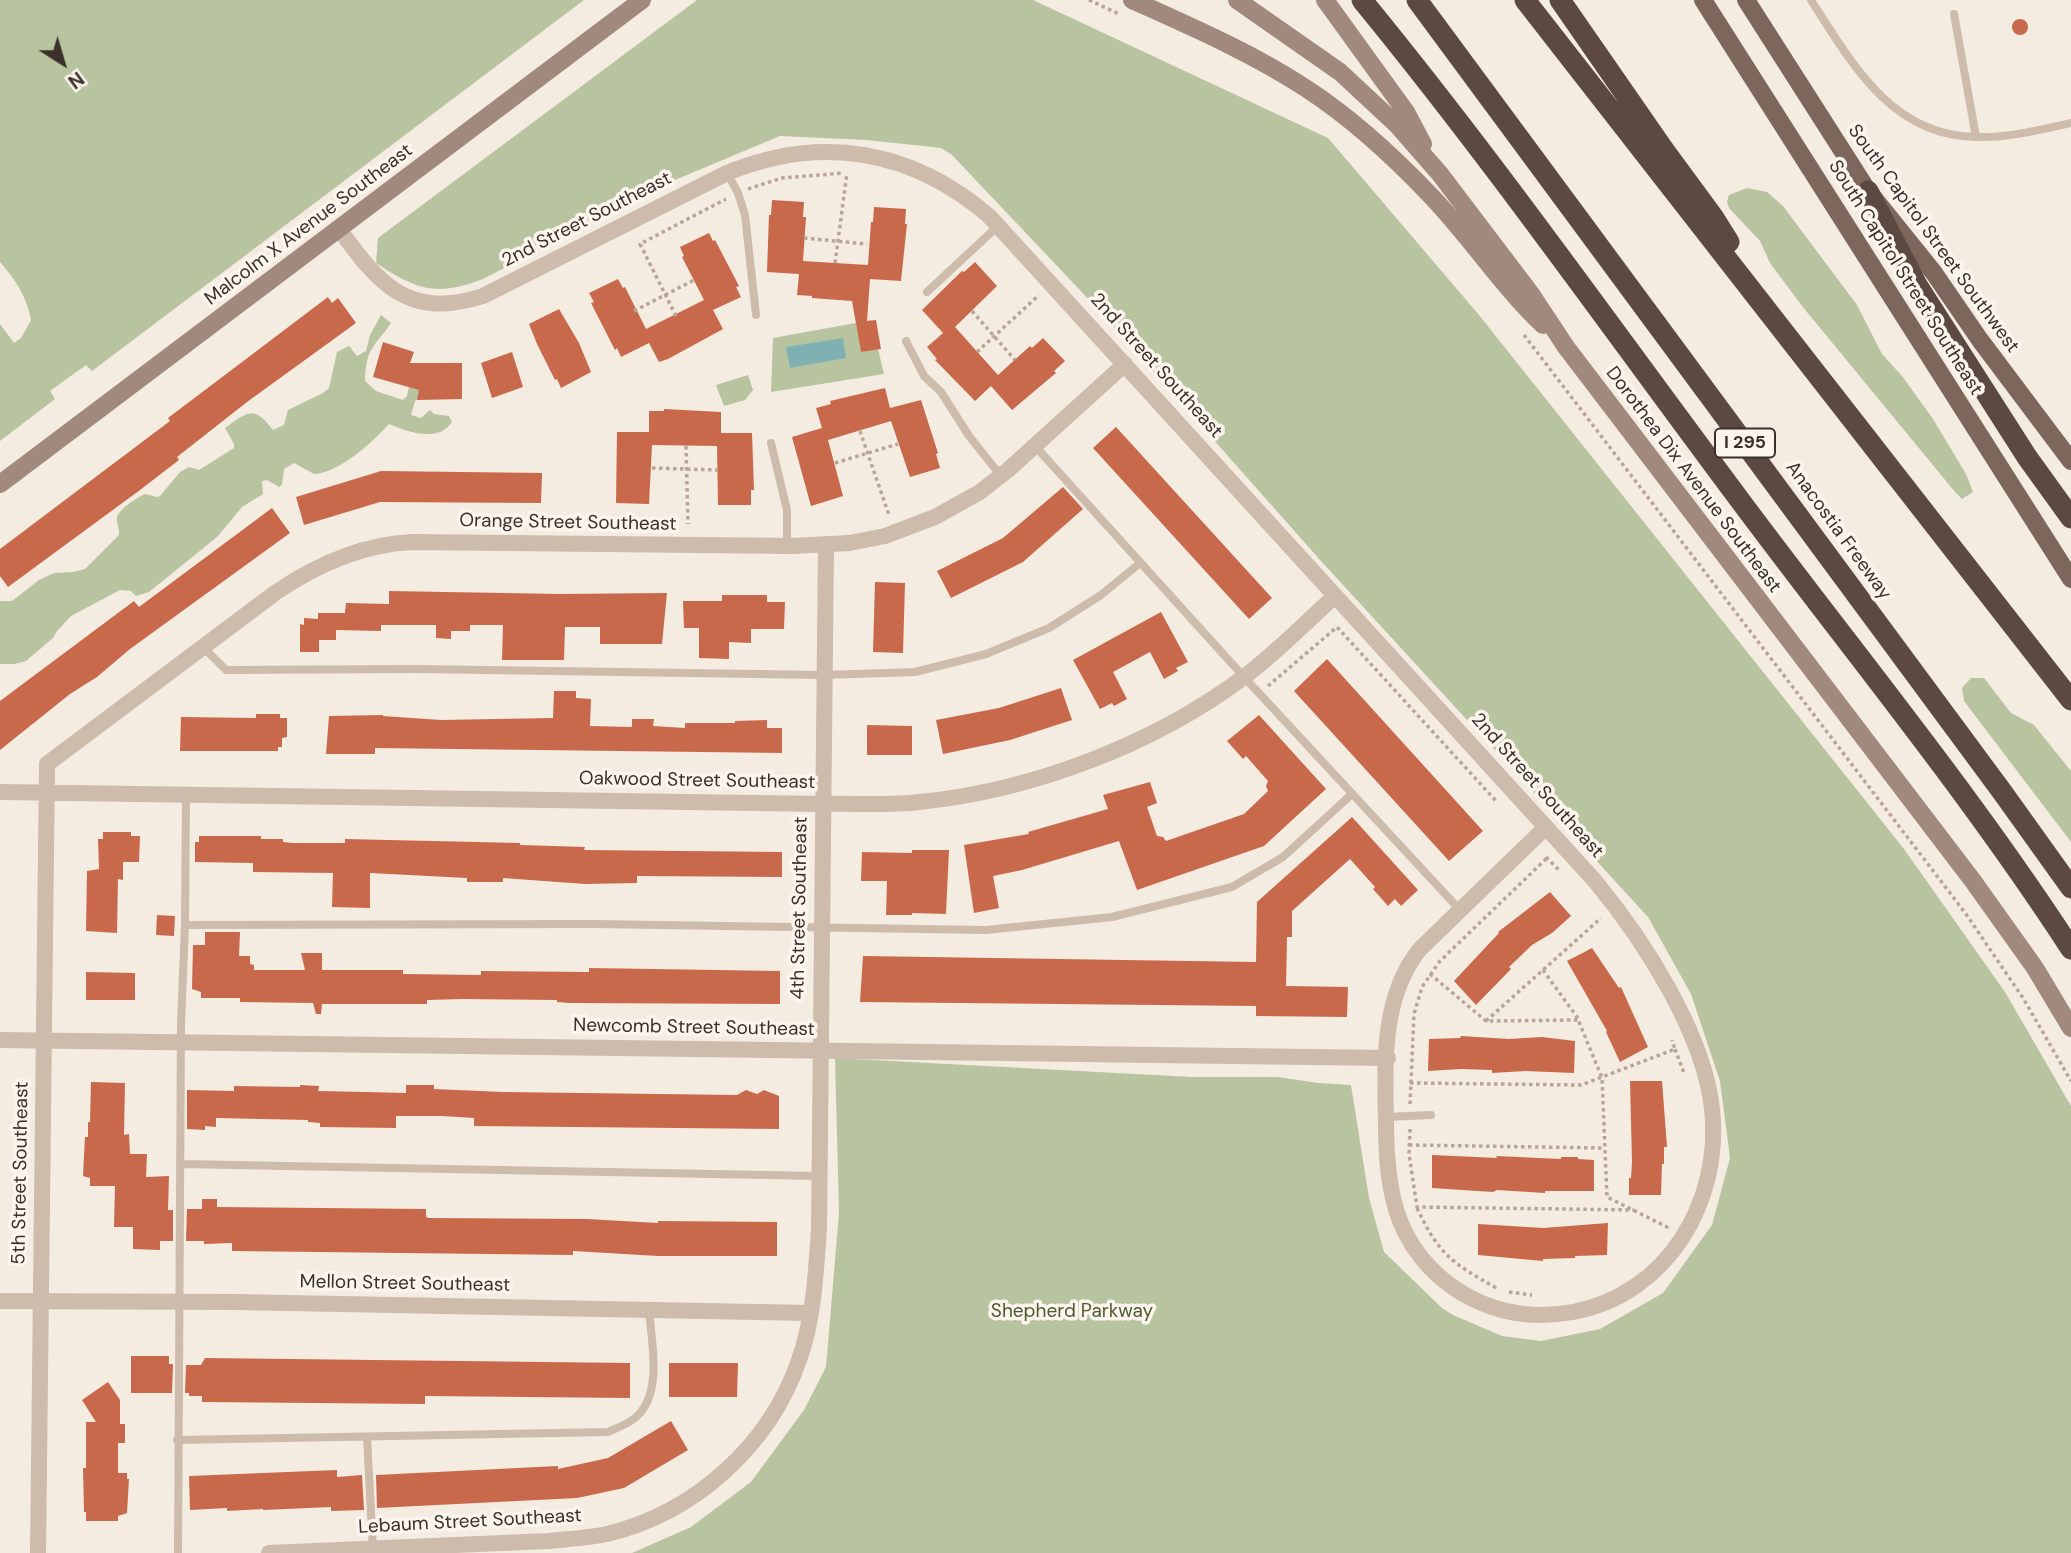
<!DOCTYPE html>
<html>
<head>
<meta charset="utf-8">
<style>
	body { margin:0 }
	#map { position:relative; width:2071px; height:1553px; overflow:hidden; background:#f4ebe1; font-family:"DM Sans",sans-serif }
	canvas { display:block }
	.north { position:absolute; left:28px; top:28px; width:70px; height:70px; -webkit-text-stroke:5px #fbf5ee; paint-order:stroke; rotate:143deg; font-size:19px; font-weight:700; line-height:28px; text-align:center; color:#3b302b }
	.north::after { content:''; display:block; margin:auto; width:24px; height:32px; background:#3b302b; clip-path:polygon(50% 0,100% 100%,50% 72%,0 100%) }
</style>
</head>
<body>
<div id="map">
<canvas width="2071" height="1553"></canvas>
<div class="north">N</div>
</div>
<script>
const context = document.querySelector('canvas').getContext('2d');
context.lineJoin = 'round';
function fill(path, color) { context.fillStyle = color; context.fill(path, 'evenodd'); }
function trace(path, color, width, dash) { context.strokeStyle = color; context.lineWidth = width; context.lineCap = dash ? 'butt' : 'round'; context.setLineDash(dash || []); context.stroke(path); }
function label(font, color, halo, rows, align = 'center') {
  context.font = font + ' "DM Sans",sans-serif'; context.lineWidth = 7; context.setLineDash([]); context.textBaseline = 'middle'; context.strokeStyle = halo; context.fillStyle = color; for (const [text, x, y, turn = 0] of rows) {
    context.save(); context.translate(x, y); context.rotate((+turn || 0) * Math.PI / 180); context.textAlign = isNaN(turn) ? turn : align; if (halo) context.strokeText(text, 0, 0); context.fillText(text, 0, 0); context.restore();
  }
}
fill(new Path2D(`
	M 0,0 L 584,0 L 92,371 L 86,365 L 50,391 L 55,399 L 0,441 L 0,324 L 14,343 L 21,338 L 31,320 C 27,297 15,279 0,262 Z
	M 697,0 L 1033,0 L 1328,138 L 1479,315 L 1904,849 L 2005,992 L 2071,1106 L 2071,1553 L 632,1553 L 691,1527 L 751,1482 L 804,1410 L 826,1367 L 839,1213 L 835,1058 L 1192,1077 L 1278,1077 L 1318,1083 L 1351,1085 L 1369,1198 L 1384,1252 L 1442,1308 L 1453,1315 L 1502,1336 L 1541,1341 L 1600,1329 L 1663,1293 L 1712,1225 L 1730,1158 L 1720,1081 L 1691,994 L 1648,917 L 1321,561 L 1095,306 L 952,155 L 941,148 L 867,140 L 780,136 L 675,180 L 483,279 C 436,297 417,290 376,263 L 378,238 Z
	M 1747,188 L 1767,192 L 1783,206 L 1857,305 L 1882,354 L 1902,376 L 1933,419 L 1966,474 L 1973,492 L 1962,499 L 1955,492 L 1802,306 L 1770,263 L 1760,241 L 1729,208 L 1727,201 L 1729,195 Z
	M 381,315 L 391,323 C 374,348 366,347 365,381 L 376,391 L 403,400 L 407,396 L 413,367 L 425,394 L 415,401 L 411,415 L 421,418 L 430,410 L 434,414 L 449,416 L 452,422 C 438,443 408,432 389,424 C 373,442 339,473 314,474 L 294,463 L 284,469 L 282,485 L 279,487 L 267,480 L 262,481 L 263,494 L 242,507 L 217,537 L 149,592 L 136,596 L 131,591 L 120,590 L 71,616 L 57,631 L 53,638 L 26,661 L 15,664 L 0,664 L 0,601 L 12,601 L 39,580 L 54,573 L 73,572 L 85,569 L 119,535 C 120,529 116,523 117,517 C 120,508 137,498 145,494 L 157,497 L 160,496 L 180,472 L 189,467 L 199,470 L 234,448 L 234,444 L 225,428 C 250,410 254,406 273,430 L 284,425 L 288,410 L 323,393 L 329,388 L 337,352 L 349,346 L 357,356 L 366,351 L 370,335 Z
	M 856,323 L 861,352 L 878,349 L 884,374 L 771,392 L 773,338 Z
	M 748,375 L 753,390 L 745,400 L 724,406 L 716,385 Z
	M 1971,678 L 1984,678 L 2011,713 L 2034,725 L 2071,771 L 2071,842 L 1964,701 L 1962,688 Z`), '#b8c4a0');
fill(new Path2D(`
	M 843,338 L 846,358 L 790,368 L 786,347 Z`), '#7fb0b2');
fill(new Path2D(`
	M2012 27a8 8 0 1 1 16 0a8 8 0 1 1-16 0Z
	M 772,200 L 804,202 L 803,217 L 806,217 L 803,261 L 868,265 L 871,222 L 873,222 L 874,207 L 906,209 L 905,224 L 907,224 L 901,281 L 870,279 L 867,321 L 876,320 L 881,349 L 861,352 L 852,301 L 812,298 L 812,296 L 797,295 L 799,274 L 767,272 L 769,215 L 771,215 Z
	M 709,233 L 713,241 L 715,240 L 739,286 L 736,287 L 741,297 L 713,310 L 723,329 L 668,359 L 659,362 L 649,343 L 621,357 L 617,348 L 615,350 L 591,303 L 594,302 L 589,293 L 618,279 L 623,288 L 625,287 L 646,329 L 704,300 L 682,257 L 684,256 L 680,247 Z
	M 975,262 L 997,286 L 955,327 L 998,375 L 1030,346 L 1032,348 L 1043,338 L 1065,361 L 1054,371 L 1056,373 L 1012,410 L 991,386 L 975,401 L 935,360 L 937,359 L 927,347 L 943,333 L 922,310 L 962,271 L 964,272 Z
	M 328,297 L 332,303 L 338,298 L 356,323 L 247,402 L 177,457 L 179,460 L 140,490 L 8,587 L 0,576 L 0,549 L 170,421 L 168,418 Z
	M 559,309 L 579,343 L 591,372 L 561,388 L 557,379 L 555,380 L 537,344 L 529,324 Z
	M 383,342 L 414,352 L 410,363 L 462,363 L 462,399 L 417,400 L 419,390 L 373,377 Z
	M 512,352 L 523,387 L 492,398 L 481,363 Z
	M 885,388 L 890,408 L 921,400 L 938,453 L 936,454 L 940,468 L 910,477 L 891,421 L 828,440 L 843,496 L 811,506 L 792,437 L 822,428 L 816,408 L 831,404 L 830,401 Z
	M 664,409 L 721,412 L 721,433 L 752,433 L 754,490 L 751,490 L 751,505 L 718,505 L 717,446 L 652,445 L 649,504 L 616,503 L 617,432 L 649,432 L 649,411 L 664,411 Z
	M 1116,427 L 1272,598 L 1249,619 L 1093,448 Z
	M 381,471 L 542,473 L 541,503 L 380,502 L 304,525 L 296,497 Z
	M 1063,487 L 1083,509 L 1023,562 L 951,598 L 937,571 L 1003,538 Z
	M 272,508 L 290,533 L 130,649 L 97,677 L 70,694 L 0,750 L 0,701 L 134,601 L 139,607 Z
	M 875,582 L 905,583 L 903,653 L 873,652 Z
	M 389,591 L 560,594 L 667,593 L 662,644 L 600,644 L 600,627 L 565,627 L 564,660 L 502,660 L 503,625 L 470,625 L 470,631 L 451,631 L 451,639 L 436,638 L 436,625 L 381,625 L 381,631 L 336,630 L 336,640 L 319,640 L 319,652 L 300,652 L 300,624 L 304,625 L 304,618 L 318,619 L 318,613 L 345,613 L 346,603 L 389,604 Z
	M 722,595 L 767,595 L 767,602 L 785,602 L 784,629 L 751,629 L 751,643 L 729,642 L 729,659 L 699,658 L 699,628 L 684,628 L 683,601 L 722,601 Z
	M 1161,612 L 1188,662 L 1176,668 L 1178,671 L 1164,679 L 1150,652 L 1113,672 L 1127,699 L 1114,706 L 1112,703 L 1100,709 L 1073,660 Z
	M 1327,659 L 1483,831 L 1449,861 L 1294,691 Z
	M 1061,688 L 1072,720 L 1010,740 L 943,754 L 936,720 L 999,708 Z
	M 554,691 L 576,691 L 576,698 L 591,699 L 590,726 L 632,727 L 632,719 L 654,719 L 653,726 L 685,728 L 685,723 L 735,723 L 735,721 L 767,720 L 767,728 L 782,728 L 782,753 L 375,748 L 375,754 L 326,754 L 329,716 L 383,715 L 383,716 L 441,720 L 553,718 Z
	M 256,714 L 280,714 L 280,718 L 287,718 L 287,737 L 282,738 L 282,747 L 278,747 L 278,751 L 180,751 L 181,717 L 256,718 Z
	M 1259,715 L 1326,789 L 1264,846 L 1137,890 L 1119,841 L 1022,870 L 993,876 L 999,908 L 974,913 L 964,845 L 1029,834 L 1028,832 L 1108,809 L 1103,795 L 1150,782 L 1157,803 L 1147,807 L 1157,836 L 1163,837 L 1166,841 L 1244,814 L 1268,791 L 1266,786 L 1268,781 L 1246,756 L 1243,759 L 1227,741 Z
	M 867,725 L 912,726 L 912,755 L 867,755 Z
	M 1352,817 L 1418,890 L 1401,906 L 1395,899 L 1388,906 L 1373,889 L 1375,887 L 1350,859 L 1292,911 L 1292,937 L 1287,937 L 1286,986 L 1348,987 L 1347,1017 L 1256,1016 L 1256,1006 L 860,1002 L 863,956 L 1256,962 L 1257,902 Z
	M 103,832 L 131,832 L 131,836 L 140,836 L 139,862 L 123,862 L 123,880 L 118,879 L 117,933 L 86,931 L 87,871 L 99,869 L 98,839 L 103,839 Z
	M 199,836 L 261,836 L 261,839 L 283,839 L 283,842 L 293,843 L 345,843 L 345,839 L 520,843 L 520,845 L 585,847 L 584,850 L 782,852 L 782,877 L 637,876 L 637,883 L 585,884 L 503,878 L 503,882 L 467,882 L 467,878 L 370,873 L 370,908 L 332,907 L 333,873 L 253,872 L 253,863 L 195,862 L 195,842 L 199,842 Z
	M 912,850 L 949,850 L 946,914 L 912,913 L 912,915 L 886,915 L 887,881 L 861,881 L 862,852 L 912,853 Z
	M 1550,892 L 1571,916 L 1552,933 L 1532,945 L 1509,967 L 1511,969 L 1476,1005 L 1454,981 L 1499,933 L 1498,932 Z
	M 157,915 L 175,916 L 174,936 L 156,935 Z
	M 205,932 L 240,932 L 239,956 L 250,956 L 250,964 L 254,965 L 254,970 L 305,970 L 301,953 L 322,953 L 322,970 L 403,970 L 403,974 L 481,975 L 481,971 L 589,972 L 589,968 L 780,971 L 780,1004 L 569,1003 L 557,1002 L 557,1000 L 462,999 L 427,1000 L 427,1004 L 322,1004 L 321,1014 L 316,1014 L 313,1003 L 240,1002 L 240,998 L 201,998 L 201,992 L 192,989 L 193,945 L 205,945 Z
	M 1592,948 L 1619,988 L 1621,987 L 1648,1047 L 1620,1062 L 1606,1032 L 1607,1031 L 1567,961 Z
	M 86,972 L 135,973 L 135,1000 L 86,1000 Z
	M 1461,1036 L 1509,1039 L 1542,1037 L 1575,1041 L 1574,1073 L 1525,1071 L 1492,1073 L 1492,1070 L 1461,1069 L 1428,1071 L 1429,1039 L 1460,1038 Z
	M 1630,1081 L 1662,1081 L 1667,1147 L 1664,1147 L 1664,1164 L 1662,1164 L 1661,1195 L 1629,1195 L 1629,1178 L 1631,1178 L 1632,1162 Z
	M 91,1082 L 125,1083 L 124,1135 L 129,1134 L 130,1154 L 147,1154 L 146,1177 L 169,1176 L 168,1210 L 173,1210 L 173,1241 L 160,1241 L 160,1250 L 133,1249 L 133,1227 L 114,1227 L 115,1186 L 90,1186 L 90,1178 L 83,1176 L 85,1137 L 88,1137 L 88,1122 L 90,1122 Z
	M 300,1085 L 319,1086 L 318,1091 L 366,1092 L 406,1093 L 406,1085 L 434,1085 L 434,1089 L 503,1092 L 737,1095 L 746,1090 L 757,1094 L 764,1090 L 779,1096 L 779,1129 L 474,1126 L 474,1118 L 442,1116 L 396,1116 L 396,1128 L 320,1127 L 320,1123 L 308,1122 L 308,1120 L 216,1118 L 216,1127 L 205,1126 L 205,1130 L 187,1129 L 187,1090 L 234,1091 L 234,1086 L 300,1087 Z
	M 1432,1155 L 1497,1158 L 1496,1156 L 1561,1159 L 1561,1157 L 1578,1157 L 1578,1159 L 1594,1160 L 1594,1191 L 1545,1191 L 1545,1193 L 1497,1190 L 1493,1192 L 1432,1188 Z
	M 202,1199 L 217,1199 L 217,1207 L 426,1209 L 426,1217 L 429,1218 L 587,1219 L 658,1223 L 658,1221 L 777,1222 L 777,1256 L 658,1256 L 573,1251 L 573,1255 L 232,1251 L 232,1243 L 204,1244 L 204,1241 L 186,1241 L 187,1209 L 202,1209 Z
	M 1608,1223 L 1607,1255 L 1575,1256 L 1575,1258 L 1543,1259 L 1543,1261 L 1478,1255 L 1478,1224 L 1543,1228 Z
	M 131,1356 L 169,1356 L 169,1364 L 173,1364 L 172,1393 L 131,1393 Z
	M 205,1358 L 630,1363 L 630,1398 L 425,1396 L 425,1404 L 202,1402 L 202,1396 L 189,1396 L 189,1393 L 185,1393 L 186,1365 L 201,1365 Z
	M 669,1363 L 738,1363 L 737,1397 L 669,1397 Z
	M 108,1382 L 120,1400 L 120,1424 L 125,1424 L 125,1443 L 118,1443 L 118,1473 L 127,1473 L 127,1479 L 129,1479 L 127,1513 L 118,1516 L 118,1521 L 86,1521 L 86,1512 L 84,1512 L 83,1468 L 86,1468 L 86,1422 L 96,1422 L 82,1400 Z
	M 671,1421 L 688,1450 L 624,1488 L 577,1498 L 377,1508 L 376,1475 L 558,1466 L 558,1469 L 608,1458 Z
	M 337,1470 L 337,1477 L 362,1475 L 364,1510 L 331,1511 L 331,1507 L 263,1510 L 263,1509 L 227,1511 L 227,1508 L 190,1510 L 189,1476 Z`), '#c8694b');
trace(new Path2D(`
	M 1089,0 L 1119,14
	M 748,189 L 782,178 L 844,173
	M 804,238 L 867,244
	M 835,263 L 847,173
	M 634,311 L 696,279
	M 972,311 L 1015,360
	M 676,316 L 640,244 L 726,199
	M 1524,335 L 1966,914 L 2023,998 L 2071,1081
	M 977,352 L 1039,295
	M 860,431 L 889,515
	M 686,446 L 688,524
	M 835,463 L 898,444
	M 652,468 L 717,470
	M 1268,686 L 1337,627 L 1497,802
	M 1546,857 L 1560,871
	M 1543,970 L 1577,1017 L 1602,1078 L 1607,1197 L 1667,1227 L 1669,1225
	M 1430,974 L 1486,1021 L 1578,1020
	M 1486,1021 L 1601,918
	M 1675,1049 L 1684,1073
	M 1410,1083 L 1581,1085 L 1675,1049 L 1672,1040
	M 1410,1104 L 1414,1014 L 1422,987 L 1440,961 L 1547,858
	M 1410,1129 L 1409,1154 L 1417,1207 L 1634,1210
	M 1409,1145 L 1605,1148
	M 1417,1208 C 1440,1257 1453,1263 1498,1289
	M 1509,1292 L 1532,1295`), '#b9a596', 3.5, [3.5, 3.5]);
trace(new Path2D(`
	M 1811,0 C 1851,62 1891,136 1976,137 C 2008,138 2040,130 2071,123
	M 1954,14 L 1976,137
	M 727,173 L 738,193 L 745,215 L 756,315
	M 927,292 L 999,225
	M 906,341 L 924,376 L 941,392 L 969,436 L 1001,476
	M 771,443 L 787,510 L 787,546
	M 1035,446 L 1244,677 L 1460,910
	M 203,647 L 226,670 L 417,669 L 824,675 L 915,672 L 986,654 L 1049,628 L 1101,595 L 1140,563
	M 185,925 L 594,924 L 986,930 L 1112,917 L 1232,887 L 1283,857 L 1352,794
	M 1386,1117 L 1431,1115
	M 180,1164 L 819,1176
	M 367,1438 L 373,1549
	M 177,1440 L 608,1432 C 619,1427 633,1422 641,1412 C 662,1385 651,1340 649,1309
	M 178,1553 L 181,1024 L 185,925 L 186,796`), '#cdbbac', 8);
trace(new Path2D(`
	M 339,229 C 379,284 408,320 483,296 L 727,173 C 822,134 912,150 989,216 L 1595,881 C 1643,939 1704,1033 1712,1109 C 1722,1201 1668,1294 1573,1312 C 1539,1318 1506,1315 1475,1300 C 1441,1284 1414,1256 1400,1221 C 1388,1190 1386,1155 1386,1122 C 1385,1064 1381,997 1420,949 L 1546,827
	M 0,792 L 823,804 C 855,803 888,806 919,802 C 1031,791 1153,745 1244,677 C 1276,653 1305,623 1335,596
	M 0,1040 L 1388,1058
	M 0,1301 L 236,1302 L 809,1313
	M 38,1553 L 47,764 L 275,593 C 316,565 363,544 413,542 L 792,546 L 849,543 L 885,536 L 935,517 L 980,492 L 1008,470 L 1125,364
	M 269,1553 L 549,1541 C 568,1539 588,1538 607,1534 C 695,1513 770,1445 799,1360 C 814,1319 816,1271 819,1228 L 826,545`), '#cdbbac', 16);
trace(new Path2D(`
	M 1132,0 C 1192,27 1252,53 1307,89 C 1353,119 1394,157 1432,197 C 1471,238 1502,286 1543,325
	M 1237,0 L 1340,72 L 1398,126 L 1440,174 L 1531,294 L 1566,347 L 1973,881 L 2035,968 L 2071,1028
	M 1325,0 L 1406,112 L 1423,144
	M 0,484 L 642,0`), '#a18a7d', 18);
trace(new Path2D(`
	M 1703,0 L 2071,579
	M 1746,0 L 1868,191 L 1934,273 L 1980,340 L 2071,461`), '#7d675c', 18);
trace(new Path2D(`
	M 1362,0 C 1494,161 1614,332 1739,499 C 1850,648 1969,792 2071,949
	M 1417,0 L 2003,793 L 2071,888
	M 1525,0 L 2071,700
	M 1560,0 L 1664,150 L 1714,218 L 1729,242
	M 1868,191 L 1917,285 L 2027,457 L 2071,518`), '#5c4a42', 21);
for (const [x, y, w] of [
	[1745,443,60]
]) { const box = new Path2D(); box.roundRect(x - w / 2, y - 14.5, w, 29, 5); context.fillStyle = '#fbf5ee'; context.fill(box); trace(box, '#3b302b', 2); }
label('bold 18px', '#3b302b', null, [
	["I 295",1745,443]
]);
label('19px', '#3b302b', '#fbf5ee', [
	["2nd Street Southeast",587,220,-27],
	["Malcolm X Avenue Southeast",309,225,-37],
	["South Capitol Street Southwest",1933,239,54],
	["South Capitol Street Southeast",1905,278,58],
	["2nd Street Southeast",1156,366,48],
	["Dorothea Dix Avenue Southeast",1693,480,53],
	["Orange Street Southeast",568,523,1],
	["Anacostia Freeway",1838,531,54],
	["Oakwood Street Southeast",697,781,1],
	["2nd Street Southeast",1537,786,48],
	["4th Street Southeast",800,908,-89],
	["Newcomb Street Southeast",694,1028,1],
	["5th Street Southeast",21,1173,-89],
	["Mellon Street Southeast",405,1284,1],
	["Lebaum Street Southeast",470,1522,-3]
]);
label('19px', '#4a5a2e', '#fbf5ee', [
	["Shepherd Parkway",1072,1312]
]);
</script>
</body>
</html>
